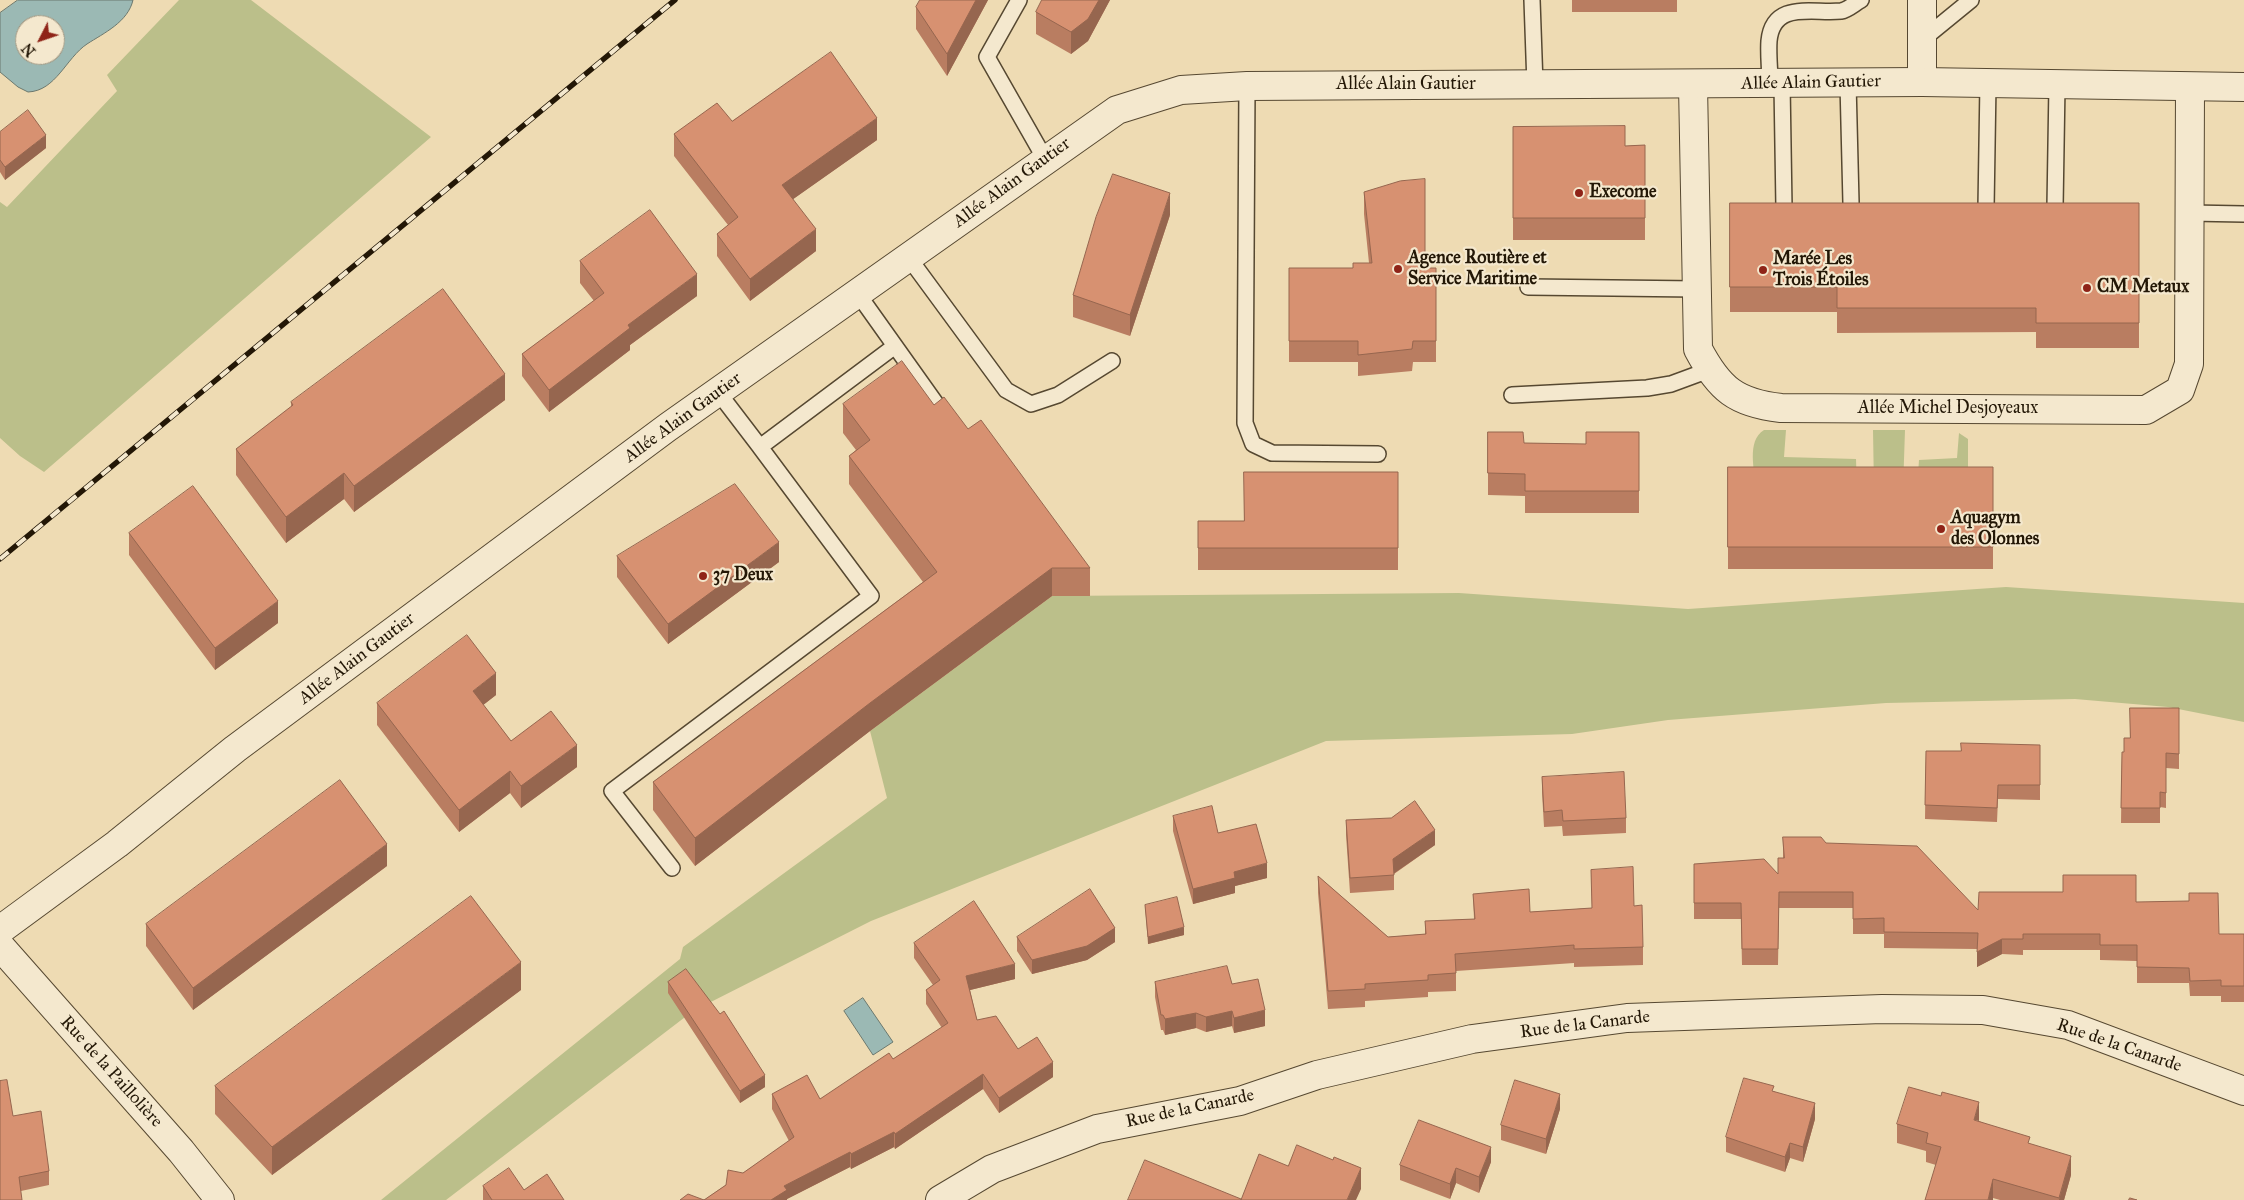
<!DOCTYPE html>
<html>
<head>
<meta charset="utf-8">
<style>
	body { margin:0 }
	#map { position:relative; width:2244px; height:1200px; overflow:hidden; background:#eedbb3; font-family:"IM FELL Great Primer",serif }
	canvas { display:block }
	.north { position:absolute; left:15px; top:15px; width:50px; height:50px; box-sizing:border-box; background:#f4e8ce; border:1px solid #a0947e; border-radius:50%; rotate:229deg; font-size:14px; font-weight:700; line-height:20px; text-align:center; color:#231706 }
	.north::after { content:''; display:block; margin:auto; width:18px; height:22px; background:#8f2418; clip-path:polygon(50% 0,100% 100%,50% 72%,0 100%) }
</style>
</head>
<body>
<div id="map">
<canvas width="2244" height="1200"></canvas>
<div class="north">N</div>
</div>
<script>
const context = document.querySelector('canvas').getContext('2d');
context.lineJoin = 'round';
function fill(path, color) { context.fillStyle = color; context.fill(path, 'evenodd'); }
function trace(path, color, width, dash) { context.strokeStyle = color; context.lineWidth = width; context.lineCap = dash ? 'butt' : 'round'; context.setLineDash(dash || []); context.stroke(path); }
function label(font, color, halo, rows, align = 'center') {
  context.font = font + ' "IM FELL Great Primer",serif'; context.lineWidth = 4.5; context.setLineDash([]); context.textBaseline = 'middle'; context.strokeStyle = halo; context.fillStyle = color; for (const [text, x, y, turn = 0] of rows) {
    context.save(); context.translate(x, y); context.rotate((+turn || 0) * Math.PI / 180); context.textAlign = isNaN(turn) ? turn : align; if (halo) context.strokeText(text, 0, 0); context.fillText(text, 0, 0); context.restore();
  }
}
fill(new Path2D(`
	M 179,0 L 251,0 L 431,137 L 44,472 L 20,456 L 0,438 L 0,202 L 7,207 L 117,91 L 107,75 Z
	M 1764,430 L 1786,430 L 1784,457 L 1856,459 L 1857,489 L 1756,489 C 1755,471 1746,441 1764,430 Z
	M 1873,430 L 1905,430 L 1903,489 L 1874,489 Z
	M 1959,433 L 1968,439 L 1968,489 L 1917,489 L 1919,460 L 1957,458 Z
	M 2006,587 L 2244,603 L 2244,722 L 2168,707 L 2075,699 L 1886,703 L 1668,720 L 1572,734 L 1326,741 L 871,921 L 693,1011 L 446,1200 L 381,1200 L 680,959 L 683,947 L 887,798 L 870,731 L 1052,596 L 1459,593 L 1688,609 Z`), '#bbbf8a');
const water = new Path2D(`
	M 18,0 L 133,0 C 128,22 104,33 87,44 C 66,58 56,91 28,92 L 18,87 L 0,72 L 0,13 ZM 25,25 L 55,25 L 55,55 L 25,55 Z
	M 863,998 L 893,1042 L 873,1055 L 844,1011 Z`);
fill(water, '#9bb9b4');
trace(water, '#6b786e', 1);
const service = new Path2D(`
	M 1019,0 L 987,57 L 1045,159
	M 1532,0 L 1535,85
	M 1922,40 L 1971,0
	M 1848,83 L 1851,203
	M 1770,84 C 1770,70 1768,55 1769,41 C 1773,0 1813,14 1841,11 C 1848,10 1855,3 1861,0
	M 1782,84 L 1784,208
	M 1247,86 L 1245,423 L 1253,444 L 1272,453 L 1378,454
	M 2055,207 L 2057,85
	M 1986,208 L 1988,83
	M 2190,213 L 2244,214
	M 909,258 L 1006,390 L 1031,404 L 1058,395 L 1112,361
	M 1528,287 L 1697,289
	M 858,294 L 937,405
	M 718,392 L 760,447 L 895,346
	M 1512,395 L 1647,388 L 1671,384 L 1709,370
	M 672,868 L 612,791 L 871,596 L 760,447`);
const minor = new Path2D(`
	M 1922,82 L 1922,0
	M 1693,85 L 1698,349 C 1719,389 1736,403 1781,408 L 2146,410 L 2180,390 L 2189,364 L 2190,88
	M 940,1200 L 992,1169 L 1097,1129 L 1240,1101 L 1317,1075 L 1472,1039 L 1627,1018 L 1882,1009 L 1983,1010 L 2068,1025 L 2244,1091`);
const tertiary = new Path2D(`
	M 0,930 L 117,844 L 235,749 L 668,427 L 1117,110 L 1181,90 L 1247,86 L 1922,82 L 2244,87
	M 0,946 L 181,1151 L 220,1200`);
trace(service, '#564831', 18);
trace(minor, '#564831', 30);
trace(tertiary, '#564831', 30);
trace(service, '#f4e8ce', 15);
trace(minor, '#f4e8ce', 28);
trace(tertiary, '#f4e8ce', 28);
const rail = new Path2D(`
	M 0,559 L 675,0`);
trace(rail, '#231706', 5.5);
trace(rail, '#f4e8ce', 4, [11]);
fill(new Path2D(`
	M 920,0 L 988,0 L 947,76 L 916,29 L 916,7 Z
	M 1042,0 L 1110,0 L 1088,41 L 1071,54 L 1036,34 L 1036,12 Z
	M 1572,0 L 1677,0 L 1677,12 L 1572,12 Z
	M 732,121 L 877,140 L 793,199 L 816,251 L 750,301 L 717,256 L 717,234 L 728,225 L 674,156 L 674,134 Z
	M 1513,127 L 1625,146 L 1645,145 L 1645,240 L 1513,240 Z
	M 0,132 L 46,148 L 5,180 L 0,172 Z
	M 1364,192 L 1425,268 L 1436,268 L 1436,362 L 1413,362 L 1412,371 L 1358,376 L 1358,362 L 1289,362 L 1289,268 L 1353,268 L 1353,263 L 1369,263 L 1364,214 Z
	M 1730,203 L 2139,203 L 2139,348 L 2036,348 L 2036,332 L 1837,333 L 1837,312 L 1730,312 Z
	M 1170,215 L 1130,336 L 1073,317 L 1073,295 Z
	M 580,261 L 697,296 L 630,345 L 630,350 L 549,412 L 522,376 L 522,354 L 594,301 L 580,283 Z
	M 505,400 L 354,512 L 344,499 L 286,543 L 236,475 L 236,449 L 291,407 L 291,402 Z
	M 843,404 L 934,405 L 1090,568 L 1090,596 L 1052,596 L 870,731 L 695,866 L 653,810 L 653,782 L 923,582 L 849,484 L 849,456 L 856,450 L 843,433 Z
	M 1488,432 L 1524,443 L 1586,444 L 1639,432 L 1639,513 L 1525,513 L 1525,496 L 1488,495 Z
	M 1728,467 L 1993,467 L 1993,569 L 1728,569 Z
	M 1398,472 L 1398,570 L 1198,570 L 1198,521 L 1244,521 Z
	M 129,533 L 278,623 L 215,670 L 129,555 Z
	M 617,556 L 779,562 L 668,644 L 617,577 Z
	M 496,695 L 483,705 L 511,741 L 577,767 L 521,808 L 510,793 L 459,832 L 377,725 L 377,703 Z
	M 2179,708 L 2179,769 L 2166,768 L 2166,808 L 2160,807 L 2160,823 L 2121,823 L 2122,752 L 2124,752 L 2130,738 Z
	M 2040,745 L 2040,800 L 1998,799 L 1997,822 L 1925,819 L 1926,751 L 1961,751 Z
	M 1542,777 L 1626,818 L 1626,833 L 1563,836 L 1562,826 L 1544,827 L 1542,792 Z
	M 1173,816 L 1218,833 L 1267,878 L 1235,886 L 1235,893 L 1193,904 L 1173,831 Z
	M 1346,820 L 1435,845 L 1394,874 L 1394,890 L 1350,893 L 1346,835 Z
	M 1783,837 L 1826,843 L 1978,910 L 2136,902 L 2219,934 L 2244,934 L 2244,1002 L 2221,1002 L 2221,996 L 2190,996 L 2189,983 L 2137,983 L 2137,961 L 2100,960 L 2100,950 L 2023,950 L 2023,955 L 2002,954 L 1977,967 L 1977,949 L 1884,948 L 1884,934 L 1853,934 L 1853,908 L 1779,908 L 1778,965 L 1742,965 L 1741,919 L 1694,919 L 1694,864 L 1778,874 L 1783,858 Z
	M 387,866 L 193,1010 L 146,946 L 146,924 Z
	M 1591,870 L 1634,906 L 1643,947 L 1643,965 L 1574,967 L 1574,963 L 1456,971 L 1456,991 L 1428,992 L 1428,997 L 1365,1001 L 1365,1007 L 1328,1009 L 1318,893 L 1318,876 L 1388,937 L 1425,934 L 1425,921 L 1474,919 L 1473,894 L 1530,912 L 1592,908 Z
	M 1145,905 L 1184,935 L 1148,944 Z
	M 1017,937 L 1115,942 L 1087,960 L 1032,974 L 1017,951 Z
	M 914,943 L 1015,979 L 970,990 L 977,1020 L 1018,1049 L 1053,1077 L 999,1113 L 983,1089 L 895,1149 L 894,1147 L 851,1169 L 850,1167 L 787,1199 L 787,1200 L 704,1200 L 789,1141 L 772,1109 L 772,1094 L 820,1099 L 893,1059 L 942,1028 L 926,1004 L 926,990 L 933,985 L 914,958 Z
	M 668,982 L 765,1087 L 740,1103 L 668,993 Z
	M 1155,982 L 1232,984 L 1265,1026 L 1234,1033 L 1232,1026 L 1206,1032 L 1196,1028 L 1165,1035 L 1163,1030 L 1161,1030 L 1155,997 Z
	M 521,990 L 272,1175 L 215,1114 L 215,1086 Z
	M 1774,1091 L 1815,1119 L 1803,1162 L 1790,1158 L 1785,1172 L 1726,1152 L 1726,1137 Z
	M 1560,1109 L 1546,1154 L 1501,1140 L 1501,1125 Z
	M 13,1116 L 49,1171 L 49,1185 L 21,1191 L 0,1200 Z
	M 1979,1121 L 2030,1144 L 2071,1175 L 2064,1200 L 2000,1200 L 1993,1198 L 1936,1165 L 1926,1162 L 1926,1151 L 1897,1143 L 1897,1124 Z
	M 1491,1162 L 1479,1193 L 1456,1183 L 1450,1199 L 1400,1180 L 1400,1165 Z
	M 483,1186 L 524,1190 L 564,1200 L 483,1200 Z`), '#b97d61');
fill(new Path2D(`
	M 976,0 L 988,0 L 947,76 L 947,54 Z
	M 1099,0 L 1110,0 L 1088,41 L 1071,54 L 1071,32 Z
	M 877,118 L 877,140 L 782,207 L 782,185 Z
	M 46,135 L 46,148 L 5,180 L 5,167 Z
	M 1170,193 L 1170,215 L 1130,336 L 1130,315 Z
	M 816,229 L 816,251 L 750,301 L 750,279 Z
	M 697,274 L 697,296 L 630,345 L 630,350 L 549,412 L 549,390 L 628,325 Z
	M 505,374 L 505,400 L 354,512 L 354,486 Z
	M 344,473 L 344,499 L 286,543 L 286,517 Z
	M 779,542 L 779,562 L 668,644 L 668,624 Z
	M 1052,568 L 1052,596 L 870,731 L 695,866 L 695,838 L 870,703 Z
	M 278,601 L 278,623 L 215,670 L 215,648 Z
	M 496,673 L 496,695 L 473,713 L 473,691 Z
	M 577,745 L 577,767 L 521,808 L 521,786 Z
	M 510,771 L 510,793 L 459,832 L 459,810 Z
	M 1435,830 L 1435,845 L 1393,874 L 1393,859 Z
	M 387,844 L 387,866 L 193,1010 L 193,988 Z
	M 1267,863 L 1267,878 L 1235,886 L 1235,893 L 1193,904 L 1193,889 L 1234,872 Z
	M 1184,927 L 1184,935 L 1148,944 L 1148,937 Z
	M 1115,928 L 1115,942 L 1087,960 L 1032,974 L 1032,960 Z
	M 2002,939 L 2002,954 L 1977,967 L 1977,952 Z
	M 521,962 L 521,990 L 272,1175 L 272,1147 Z
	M 1015,964 L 1015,979 L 966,991 L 966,976 Z
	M 1265,1010 L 1265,1026 L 1234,1033 L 1234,1018 Z
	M 1232,1011 L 1232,1026 L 1206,1032 L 1206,1017 Z
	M 1196,1013 L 1196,1028 L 1165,1035 L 1165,1019 Z
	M 1053,1062 L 1053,1077 L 999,1113 L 999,1098 Z
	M 983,1074 L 983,1089 L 895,1149 L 895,1134 Z
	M 765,1075 L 765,1087 L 740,1103 L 740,1091 Z
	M 1560,1094 L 1560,1109 L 1546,1154 L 1546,1139 Z
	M 1979,1102 L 1979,1121 L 1974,1120 Z
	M 1815,1103 L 1815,1119 L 1803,1162 L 1803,1147 Z
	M 894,1132 L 894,1147 L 851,1169 L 851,1154 Z
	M 1790,1143 L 1790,1158 L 1785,1172 L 1785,1157 Z
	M 1491,1147 L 1491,1162 L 1479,1193 L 1479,1177 Z
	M 850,1152 L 850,1167 L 787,1199 L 787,1200 L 771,1200 L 784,1186 Z
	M 2071,1156 L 2071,1175 L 2064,1200 L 2059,1200 Z
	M 1361,1168 L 1361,1189 L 1356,1200 L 1347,1200 Z
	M 1456,1168 L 1456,1183 L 1450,1199 L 1450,1184 Z
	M 1993,1179 L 1993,1200 L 1988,1200 Z`), '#96664f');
const building = new Path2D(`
	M 920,0 L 976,0 L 947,54 L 916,7 Z
	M 1042,0 L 1099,0 L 1088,19 L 1071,32 L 1036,12 Z
	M 831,52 L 877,118 L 782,185 L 816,229 L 750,279 L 717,234 L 738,217 L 674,134 L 717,103 L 732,121 Z
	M 28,110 L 46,135 L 5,167 L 0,160 L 0,132 Z
	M 1625,126 L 1625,146 L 1645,145 L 1645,218 L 1513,218 L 1513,127 Z
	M 1113,174 L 1170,193 L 1130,315 L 1073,295 L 1096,217 Z
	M 1425,179 L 1425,268 L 1436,268 L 1436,341 L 1413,341 L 1412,349 L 1358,355 L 1358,341 L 1289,341 L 1289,268 L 1353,268 L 1353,263 L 1372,263 L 1364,192 L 1400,181 Z
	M 1730,203 L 2139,203 L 2139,323 L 2036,323 L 2036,308 L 1837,308 L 1837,287 L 1730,287 Z
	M 650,210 L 697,274 L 628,325 L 630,328 L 549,390 L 522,354 L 604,293 L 580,261 Z
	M 443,289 L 505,374 L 354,486 L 344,473 L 286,517 L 236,449 L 293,405 L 291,402 Z
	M 902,361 L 934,405 L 944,397 L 968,429 L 981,420 L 1090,568 L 1052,568 L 870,703 L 695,838 L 653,782 L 937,572 L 849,456 L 870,440 L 843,404 Z
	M 1488,432 L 1523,432 L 1524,443 L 1586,444 L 1586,432 L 1639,432 L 1639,491 L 1525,491 L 1525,474 L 1488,473 Z
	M 1728,467 L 1993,467 L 1993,547 L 1728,547 Z
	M 1244,472 L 1398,472 L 1398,548 L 1198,548 L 1198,521 L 1244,521 Z
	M 735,484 L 779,542 L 668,624 L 617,556 Z
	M 193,486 L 278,601 L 215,648 L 129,533 Z
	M 467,635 L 496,673 L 473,691 L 511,741 L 551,711 L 577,745 L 521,786 L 510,771 L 459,810 L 377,703 Z
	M 2130,708 L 2179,708 L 2179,754 L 2166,753 L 2166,793 L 2160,792 L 2160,808 L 2121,808 L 2122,752 L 2124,752 L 2124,738 L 2130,738 Z
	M 1961,743 L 2040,745 L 2040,785 L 1998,785 L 1997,808 L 1925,805 L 1926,751 L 1961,751 Z
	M 1624,772 L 1626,818 L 1563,821 L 1562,810 L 1544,812 L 1542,777 Z
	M 340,780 L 387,844 L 193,988 L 146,924 Z
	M 1415,801 L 1435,830 L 1393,859 L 1394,875 L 1350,878 L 1346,820 L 1391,818 Z
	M 1212,806 L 1218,833 L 1256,824 L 1267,863 L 1234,872 L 1235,878 L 1193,889 L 1173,816 Z
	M 1783,837 L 1821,837 L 1826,843 L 1917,846 L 1978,910 L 1979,892 L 2063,892 L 2063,875 L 2136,875 L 2136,902 L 2189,901 L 2189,893 L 2218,893 L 2219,934 L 2244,934 L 2244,986 L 2221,986 L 2221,980 L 2190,981 L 2189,968 L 2137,967 L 2137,945 L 2100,945 L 2100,934 L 2023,934 L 2023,939 L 2002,939 L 1977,952 L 1978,933 L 1884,932 L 1884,918 L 1853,919 L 1853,892 L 1779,892 L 1778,949 L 1742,949 L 1741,903 L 1694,903 L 1694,864 L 1764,859 L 1778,874 L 1778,858 L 1784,858 Z
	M 1633,867 L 1634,906 L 1642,905 L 1643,947 L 1574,949 L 1574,945 L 1455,954 L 1456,973 L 1428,975 L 1428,980 L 1365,984 L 1365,989 L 1328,991 L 1318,876 L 1388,937 L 1426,934 L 1425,921 L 1475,919 L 1473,894 L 1529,889 L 1530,912 L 1592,908 L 1591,870 Z
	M 1090,889 L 1115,928 L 1087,946 L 1032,960 L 1017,937 Z
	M 471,896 L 521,962 L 272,1147 L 215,1086 Z
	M 1177,897 L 1184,927 L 1148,937 L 1145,905 Z
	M 974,901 L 1015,964 L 966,976 L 977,1020 L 996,1016 L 1018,1049 L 1037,1037 L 1053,1062 L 999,1098 L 983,1074 L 895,1134 L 894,1132 L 851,1154 L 850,1152 L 784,1186 L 787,1190 L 771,1200 L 680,1200 L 688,1194 L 704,1200 L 726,1185 L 728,1170 L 743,1173 L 794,1137 L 772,1094 L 807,1075 L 820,1099 L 889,1053 L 893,1059 L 948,1023 L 926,990 L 940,980 L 914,943 Z
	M 1227,966 L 1232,984 L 1258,979 L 1265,1010 L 1234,1018 L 1232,1011 L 1206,1017 L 1196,1013 L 1165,1019 L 1163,1015 L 1161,1015 L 1155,982 Z
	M 686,969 L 720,1014 L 724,1011 L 765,1075 L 740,1091 L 668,982 Z
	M 1744,1078 L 1774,1086 L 1772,1091 L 1815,1103 L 1803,1147 L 1790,1143 L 1785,1157 L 1726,1137 Z
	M 7,1080 L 13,1116 L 41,1111 L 49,1171 L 19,1177 L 22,1200 L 0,1200 L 0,1081 Z
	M 1515,1080 L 1560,1094 L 1546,1139 L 1501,1125 Z
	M 1909,1087 L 1941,1096 L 1942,1092 L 1979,1102 L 1974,1120 L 2030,1137 L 2028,1143 L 2071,1156 L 2059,1198 L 1993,1179 L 1988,1200 L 1925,1200 L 1941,1147 L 1926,1143 L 1928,1133 L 1897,1124 Z
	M 1419,1120 L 1491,1147 L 1479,1177 L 1456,1168 L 1450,1184 L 1400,1165 Z
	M 1297,1145 L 1333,1160 L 1334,1157 L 1361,1168 L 1347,1200 L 1241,1200 L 1259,1154 L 1288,1166 Z
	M 1145,1160 L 1241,1199 L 1241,1200 L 1128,1200 Z
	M 509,1168 L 524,1190 L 547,1174 L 564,1200 L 492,1200 L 483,1186 Z
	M 2130,1198 L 2137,1200 L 2129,1200 Z`);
fill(building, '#d79171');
trace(building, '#96664f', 1);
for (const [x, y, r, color] of [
	[1579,193,5,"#8f2418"],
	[1398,269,5,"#8f2418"],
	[1763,270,5,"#8f2418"],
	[2087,288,5,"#8f2418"],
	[1941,529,5,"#8f2418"],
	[703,576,5,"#8f2418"]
]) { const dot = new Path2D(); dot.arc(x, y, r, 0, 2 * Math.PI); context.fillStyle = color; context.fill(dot); trace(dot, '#f4e8ce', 2); }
label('18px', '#231706', '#f4e8ce', [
	["Allée Alain Gautier",1811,83,-1],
	["Allée Alain Gautier",1406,85],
	["Allée Alain Gautier",1012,183,-36],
	["Allée Michel Desjoyeaux",1948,409],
	["Allée Alain Gautier",683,418,-36],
	["Allée Alain Gautier",357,659,-37],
	["Rue de la Canarde",1585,1025,-7],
	["Rue de la Canarde",2119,1046,19],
	["Rue de la Paillolière",111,1072,48],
	["Rue de la Canarde",1190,1109,-12]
]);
label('bold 18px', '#231706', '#f4e8ce', [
	["Execome",1589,193],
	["Agence Routière et",1408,259],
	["Service Maritime",1408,280],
	["Marée Les",1773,260],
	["Trois Étoiles",1773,281],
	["CM Metaux",2097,288],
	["Aquagym",1951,519],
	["des Olonnes",1951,540],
	["37 Deux",713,576]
], 'left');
</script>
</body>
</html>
